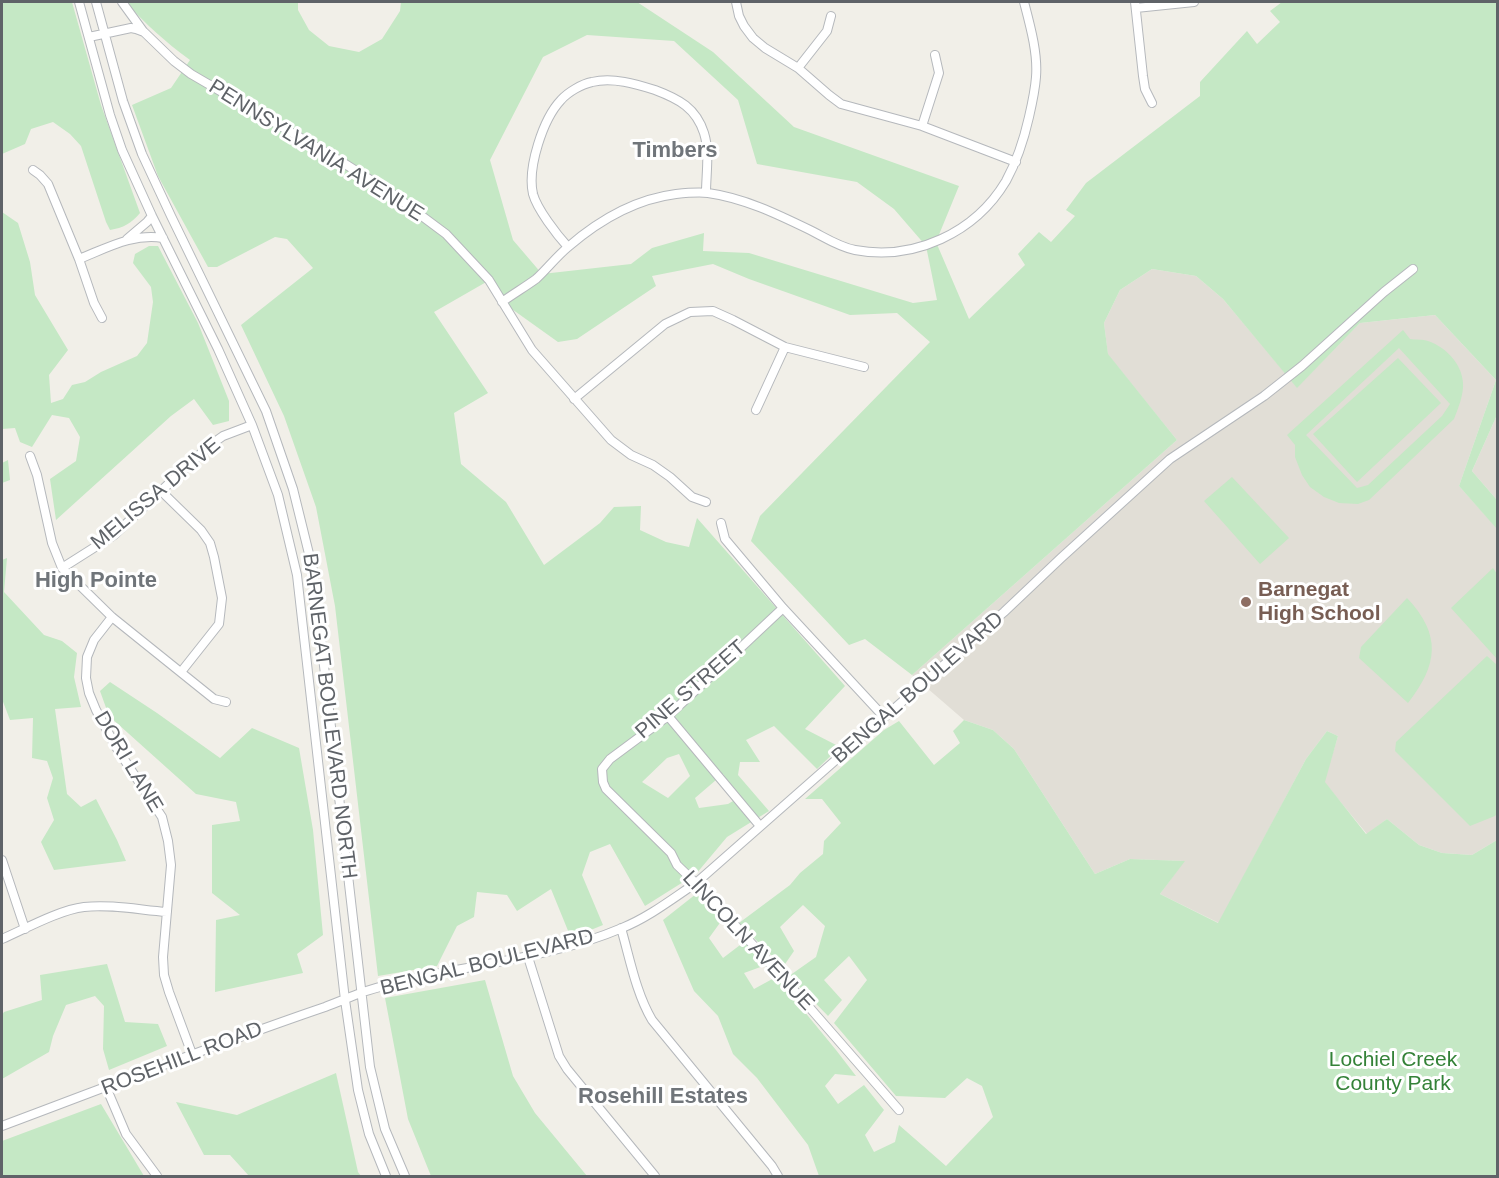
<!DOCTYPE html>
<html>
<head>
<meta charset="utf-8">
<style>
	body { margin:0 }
	#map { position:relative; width:1499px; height:1178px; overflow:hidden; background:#f1efe8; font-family:Arial,sans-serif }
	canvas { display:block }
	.frame { position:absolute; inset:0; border:3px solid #5f6368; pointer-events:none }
</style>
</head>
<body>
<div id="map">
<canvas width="1499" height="1178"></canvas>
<div class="frame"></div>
</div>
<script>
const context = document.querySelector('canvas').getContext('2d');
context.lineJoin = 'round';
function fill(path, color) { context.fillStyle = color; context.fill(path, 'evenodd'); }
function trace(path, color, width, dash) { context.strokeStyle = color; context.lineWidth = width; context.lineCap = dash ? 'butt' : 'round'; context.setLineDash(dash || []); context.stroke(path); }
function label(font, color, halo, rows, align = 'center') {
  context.font = font + ' Arial,sans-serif'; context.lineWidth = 6; context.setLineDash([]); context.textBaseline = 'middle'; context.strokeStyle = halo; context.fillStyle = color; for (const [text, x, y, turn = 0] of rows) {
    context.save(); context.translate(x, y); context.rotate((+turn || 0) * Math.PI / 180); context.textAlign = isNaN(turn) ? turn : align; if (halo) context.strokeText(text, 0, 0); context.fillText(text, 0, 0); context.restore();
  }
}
fill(new Path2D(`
	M 1152,269 L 1196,276 L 1223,299 L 1297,387 L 1360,323 L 1435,315 L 1496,380 L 1459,486 L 1498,529 L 1497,840 L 1472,855 L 1442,853 L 1419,845 L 1387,819 L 1367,834 L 1324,782 L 1338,736 L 1327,731 L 1306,759 L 1219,923 L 1160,894 L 1184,861 L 1130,859 L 1095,874 L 1014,749 L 993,730 L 964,720 L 912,675 L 1177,440 L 1108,355 L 1104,323 L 1120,290 Z
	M 1497,415 L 1497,500 L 1472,471 Z`), '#e1ded6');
fill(new Path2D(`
	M 2,2 L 72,2 L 101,105 L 140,213 C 132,223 123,228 110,230 L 106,222 L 81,146 L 70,134 L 53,122 L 31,129 L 25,144 L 2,154 Z
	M 125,2 L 298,2 L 298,10 L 309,30 L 329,46 L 359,52 L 382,39 L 400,11 L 401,2 L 637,2 L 713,52 L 794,127 L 959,186 L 936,242 L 969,319 L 1025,265 L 1018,254 L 1039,232 L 1051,242 L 1075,216 L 1066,210 L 1086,183 L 1200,96 L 1200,82 L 1247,31 L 1257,44 L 1280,22 L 1270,11 L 1282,2 L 1497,2 L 1497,415 L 1472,471 L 1497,500 L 1497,529 L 1459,486 L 1496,380 L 1435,315 L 1360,323 L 1297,388 L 1223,299 L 1196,276 L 1152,269 L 1120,290 L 1104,323 L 1108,354 L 1177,440 L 912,675 L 865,639 L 849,645 L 751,541 L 760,516 L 930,342 L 897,313 L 850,315 L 749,279 L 713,264 L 652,276 L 656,286 L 577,339 L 558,342 L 502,302 L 488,281 L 434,312 L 488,393 L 454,413 L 461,464 L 506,502 L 544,565 L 600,523 L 614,507 L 641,506 L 640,530 L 666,542 L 689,547 L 697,518 L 845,686 L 805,729 L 840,747 L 817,769 L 774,726 L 746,740 L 760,762 L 740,762 L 738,775 L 769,811 L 727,837 L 696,874 L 645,906 L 610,844 L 590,852 L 582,875 L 603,925 L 571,938 L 551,889 L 517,911 L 507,895 L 477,892 L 474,917 L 457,926 L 437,966 L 378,976 L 335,606 L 316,507 L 284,416 L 241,325 L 313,268 L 287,239 L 275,237 L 217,267 L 208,267 L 158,176 L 132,105 L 171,88 L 190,60 C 164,41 147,25 125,2 ZM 587,35 L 674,41 L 738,100 L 757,164 L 857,182 L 894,209 L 926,246 L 937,300 L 913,303 L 749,253 L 703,251 L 704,233 L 652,248 L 631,264 L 542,274 L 513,240 L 490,160 L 543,57 ZM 679,754 L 690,776 L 668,798 L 642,782 L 667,758 ZM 723,774 L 738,798 L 728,804 L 699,808 L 695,798 Z
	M 2,212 L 18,223 L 30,262 L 35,295 L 68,350 L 49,375 L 51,403 L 63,399 L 72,385 L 85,382 L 101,372 L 137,356 L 147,343 L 153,302 L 151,287 L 133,263 L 135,254 L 149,246 L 158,246 L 198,323 L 229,401 L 229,421 L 213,425 L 194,399 L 171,416 L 56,520 L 50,479 L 76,461 L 80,437 L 69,418 L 52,415 L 32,447 L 20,442 L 15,428 L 2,429 Z
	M 1403,330 L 1410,339 C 1416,340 1423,339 1428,341 C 1446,347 1462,364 1463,383 C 1464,394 1458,409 1454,419 L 1369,500 L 1358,504 L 1339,503 L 1324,497 L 1310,487 L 1302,475 L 1295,457 L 1295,445 L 1287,435 ZM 1399,348 L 1450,404 L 1442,416 L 1368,485 L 1357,488 L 1306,435 Z
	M 1398,358 L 1441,403 L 1357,482 L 1313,434 Z
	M 8,460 L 10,480 L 2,483 L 2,463 Z
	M 1232,477 L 1289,538 L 1260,564 L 1204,501 Z
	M 7,558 L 4,592 L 44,635 L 62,641 L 77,653 L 74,677 L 81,707 L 55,709 L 67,794 L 81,807 L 96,799 L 117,840 L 126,861 L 54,870 L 41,842 L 54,820 L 47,798 L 53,778 L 47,761 L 32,758 L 33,718 L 10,720 L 2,699 L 2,560 Z
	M 1493,568 L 1497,574 L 1497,659 L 1451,608 Z
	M 1407,598 C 1442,635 1438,665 1408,703 L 1359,658 L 1361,647 Z
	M 1487,656 L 1497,665 L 1497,814 L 1495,816 L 1470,826 L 1395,751 L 1396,742 Z
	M 110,682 L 157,713 L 220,758 L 252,728 L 299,748 L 313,830 L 323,935 L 297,954 L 303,973 L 215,992 L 216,920 L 240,915 L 212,893 L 212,825 L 240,821 L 236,802 L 196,794 L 109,716 L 100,691 Z
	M 964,720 L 993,730 L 1014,749 L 1095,874 L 1130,859 L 1185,861 L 1160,894 L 1218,923 L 1306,759 L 1327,731 L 1338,736 L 1325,782 L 1366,834 L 1387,819 L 1419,845 L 1442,853 L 1472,855 L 1497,840 L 1497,1176 L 819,1176 L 808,1145 L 757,1078 L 733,1054 L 718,1016 L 694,991 L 663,920 L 696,894 L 722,920 L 709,938 L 723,958 L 744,942 L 766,965 L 744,973 L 754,989 L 776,977 L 836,1050 L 856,1076 L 835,1074 L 825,1086 L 838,1104 L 864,1085 L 884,1110 L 865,1135 L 874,1152 L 895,1142 L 899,1125 L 946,1166 L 993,1117 L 982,1086 L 967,1078 L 945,1098 L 896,1096 L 834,1023 L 867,980 L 849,956 L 824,980 L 842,1000 L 828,1016 L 789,976 L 816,957 L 825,926 L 803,905 L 780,927 L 794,951 L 783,967 L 739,923 L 790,885 L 800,873 L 823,854 L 824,841 L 841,823 L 822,799 L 805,799 L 884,730 L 899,721 L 934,765 L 960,743 L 953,731 Z
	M 107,964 L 125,1022 L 158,1024 L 167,1046 L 109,1070 L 103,1049 L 104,1006 L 95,996 L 66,1005 L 53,1036 L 49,1052 L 2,1079 L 2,1015 L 4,1012 L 42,1000 L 40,975 Z
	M 485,980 L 513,1076 L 535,1113 L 587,1176 L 431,1176 L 408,1119 L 385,998 Z
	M 336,1073 L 358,1172 L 361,1176 L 249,1176 L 230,1155 L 204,1155 L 176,1102 L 237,1115 Z
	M 101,1104 L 144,1176 L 2,1176 L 2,1141 Z`), '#c5e8c5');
const minor = new Path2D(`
	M 79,2 L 110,115 L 122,150 L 152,216 L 218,349 L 252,425 L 278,495 L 297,575 L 345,1000 L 358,1090 L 369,1134 L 386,1176
	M 96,2 L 123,101 L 142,154 L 171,216 L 266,411 L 293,489 L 313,570 L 370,1067 L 385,1129 L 405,1176
	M 122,2 L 143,31
	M 736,2 L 739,16 L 744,26 L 753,38 L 765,48 L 798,68 L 829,95 L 841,104 L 922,126 L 1016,162
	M 1135,2 L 1143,76 L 1145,89 L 1152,103
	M 1136,8 L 1194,2
	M 89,37 L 131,28 L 136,29 L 144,32 L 174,61 L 191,74 L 342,162 L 391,193 L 446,234 L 489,280 L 532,350 L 611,440 L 631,455 L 653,465 L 670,477 L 692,497 L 706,502
	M 798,68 L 827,31 L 831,16
	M 922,126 L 939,73 L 935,55
	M 33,170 L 40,175 L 48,184 L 79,259 L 94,303 L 102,318
	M 127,239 L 147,222 L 152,216
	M 568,247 C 557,235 537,209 533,194 C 527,168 543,119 561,100 C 568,92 582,84 592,82 C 613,77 636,84 655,90 C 679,99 696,108 704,133 C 710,152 706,174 706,193
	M 79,259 C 107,248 133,233 163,238
	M 502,302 C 513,294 525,287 536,279 C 547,269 556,257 568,247 C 598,221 636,199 676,194 C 686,193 698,192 708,193 C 744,198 777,214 810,230 C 824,237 839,247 855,250 C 914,261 975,233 1006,181 C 1017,161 1024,139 1029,117 C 1032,104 1035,91 1036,77 C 1038,53 1030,25 1024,2
	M 574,399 L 665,324 L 690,312 L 713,311 L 733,320 L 785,347 L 864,367
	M 756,410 L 785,347
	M 30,456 L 37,475 L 52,543 L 62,568 L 112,617 L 214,699 L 226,702
	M 161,491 L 201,530 L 210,543 L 214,557 L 222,598 L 219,624 L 181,672
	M 721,523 L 725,539 L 783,608 L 884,717
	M 62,568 L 114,535 L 209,446 L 223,436 L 252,425
	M 783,608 L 668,716 L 610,759 L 602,769 L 603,782 L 606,789 L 671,853 L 677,865 L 704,891 L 803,1000 L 899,1110
	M 112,617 L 94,640 L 87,657 L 86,678 L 89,693 L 96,710 L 116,747 L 162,817 L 168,841 L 171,865 L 163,957 L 164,975 L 169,992 L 192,1054
	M 668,716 L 760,826
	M 2,860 L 25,929
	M 621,928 C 630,959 636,993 652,1020 L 772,1166 L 778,1176
	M 2,939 C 25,929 59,910 84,907 C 111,904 140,910 167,912
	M 528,957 L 559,1056 L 567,1069 L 655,1176
	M 106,1087 L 126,1134 L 157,1176
	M 2,1126 C 109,1086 216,1044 325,1007 C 338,1002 350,997 363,992 C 448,965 540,963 622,928 C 649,917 672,899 696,883 L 1004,612 L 1061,558 L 1170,459 L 1264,396 L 1302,366 L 1384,292 L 1413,269`);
trace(minor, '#b5b8bc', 10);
trace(minor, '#fff', 8);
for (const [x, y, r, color] of [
	[1246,602,6,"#8d6e63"]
]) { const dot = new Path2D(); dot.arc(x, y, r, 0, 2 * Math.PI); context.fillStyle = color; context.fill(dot); trace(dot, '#fff', 2); }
label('21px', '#5f6368', '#fff', [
	["PENNSYLVANIA AVENUE",316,151,32],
	["MELISSA DRIVE",156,494,-40],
	["BENGAL BOULEVARD",918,688,-41],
	["PINE STREET",691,690,-41],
	["BARNEGAT BOULEVARD NORTH",329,716,83],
	["DORI LANE",128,762,59],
	["LINCOLN AVENUE",748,941,47],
	["BENGAL BOULEVARD",487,963,-14],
	["ROSEHILL ROAD",182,1059,-21]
]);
label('bold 21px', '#785e54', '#fff', [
	["Barnegat",1258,590],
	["High School",1258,614]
], 'left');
label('21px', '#348238', '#fff', [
	["Lochiel Creek",1393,1060],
	["County Park",1393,1084]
]);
label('bold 22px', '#70757a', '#fff', [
	["Timbers",675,151],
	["High Pointe",96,581],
	["Rosehill Estates",663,1097]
]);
</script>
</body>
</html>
